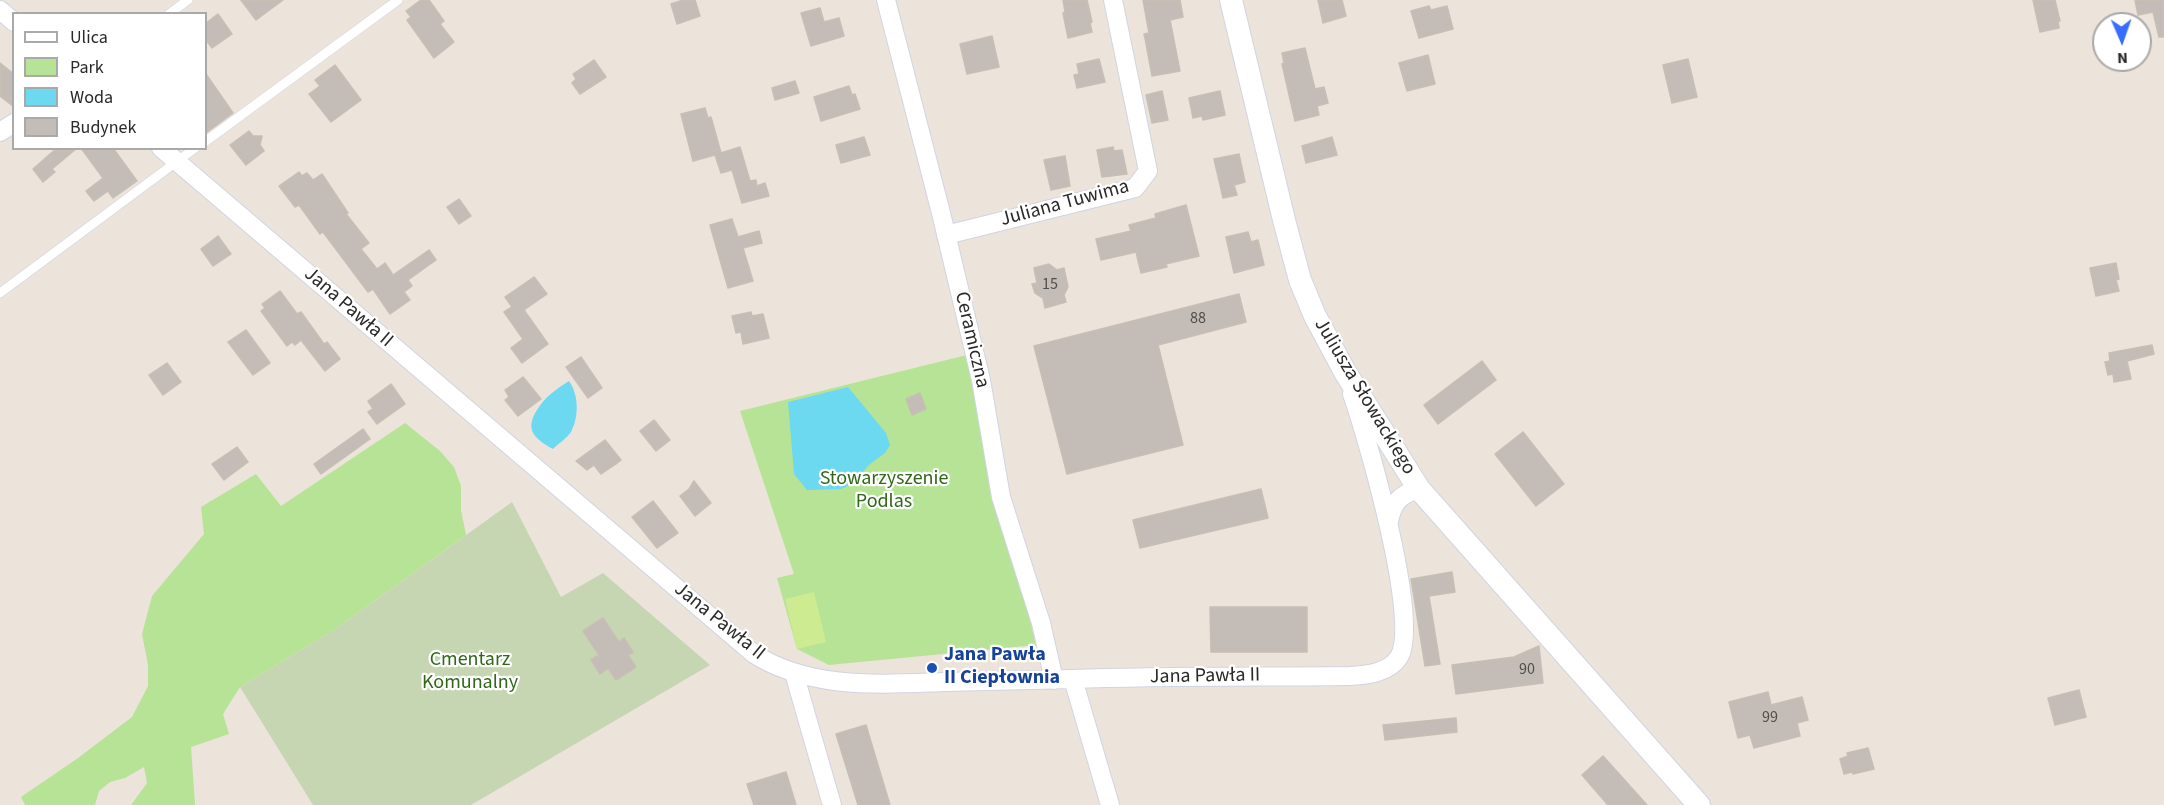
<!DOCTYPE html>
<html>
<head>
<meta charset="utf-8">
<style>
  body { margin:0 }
  #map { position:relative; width:2164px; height:805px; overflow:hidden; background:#ece3db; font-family:"Source Sans 3",sans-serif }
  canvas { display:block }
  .legend { position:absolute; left:12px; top:12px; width:195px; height:138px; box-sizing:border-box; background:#fff; border:2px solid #a9a9a9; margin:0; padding:8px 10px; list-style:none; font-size:18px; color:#292929 }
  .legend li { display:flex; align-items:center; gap:12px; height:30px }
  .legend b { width:30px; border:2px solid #a9a9a9 }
  .north { position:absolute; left:2092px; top:12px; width:60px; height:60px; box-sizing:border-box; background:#fff; border:2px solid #a9a9a9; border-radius:50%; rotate:178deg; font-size:16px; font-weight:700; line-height:24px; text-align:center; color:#292929 }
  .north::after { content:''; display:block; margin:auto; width:21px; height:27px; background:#386efc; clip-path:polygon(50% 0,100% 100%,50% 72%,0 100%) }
</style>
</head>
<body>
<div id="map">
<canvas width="2164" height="805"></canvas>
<ul class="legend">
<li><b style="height:8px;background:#fff"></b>Ulica</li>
<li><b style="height:16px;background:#b7e396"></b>Park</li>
<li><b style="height:16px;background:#6cd9f0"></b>Woda</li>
<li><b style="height:16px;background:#c4bdb7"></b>Budynek</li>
</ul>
<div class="north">N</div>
</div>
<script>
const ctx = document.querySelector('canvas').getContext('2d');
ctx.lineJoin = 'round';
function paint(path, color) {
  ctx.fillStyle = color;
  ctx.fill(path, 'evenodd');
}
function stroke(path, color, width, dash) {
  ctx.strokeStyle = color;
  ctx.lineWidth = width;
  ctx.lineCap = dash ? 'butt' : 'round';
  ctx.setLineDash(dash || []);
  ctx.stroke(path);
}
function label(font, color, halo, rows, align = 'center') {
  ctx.font = font + ' "Source Sans 3",sans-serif';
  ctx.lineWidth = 4.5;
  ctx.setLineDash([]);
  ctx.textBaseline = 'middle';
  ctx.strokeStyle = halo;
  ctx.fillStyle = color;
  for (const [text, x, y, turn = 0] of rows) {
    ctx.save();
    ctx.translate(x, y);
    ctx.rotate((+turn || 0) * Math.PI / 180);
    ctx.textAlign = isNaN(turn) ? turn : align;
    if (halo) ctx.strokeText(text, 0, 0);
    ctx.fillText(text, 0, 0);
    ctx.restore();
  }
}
paint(new Path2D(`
  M967,355L1036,645L829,665L797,649L777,578L794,574L740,411Z
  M405,423L440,451L454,467L461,486V510L466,535L334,630L240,687L223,714L229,734L191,747L195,805H131L147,783L144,767L125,778L110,782L99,791L95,805H25L21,797L78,758L132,717L148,686V665L142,634L152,596L204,534L201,507L256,474L281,506Z`), '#b7e396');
paint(new Path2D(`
  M512,502L561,597L603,573L710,665L471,805H313L240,687L334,630Z`), '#c7d6b2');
paint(new Path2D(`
  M814,592L826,642L797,649L785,599Z`), '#cdeb91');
paint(new Path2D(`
  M569,381C579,395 579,417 571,432C567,438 558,444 553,449C535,439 524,430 537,410C546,396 555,390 569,381Z
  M848,387L886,433L890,445L885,453L870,464L850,485L841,489L807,490L794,474L788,402Z`), '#6cd9f0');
const building = new Path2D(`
  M241,0H283L256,20Z
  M421,0H429L444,21L440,24L454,42L434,58L407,20L411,17L406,11Z
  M683,0H695L700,16L677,24L671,4Z
  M1063,0H1087L1092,22L1090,23L1092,32L1068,38L1063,13L1065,12Z
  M1143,0H1180L1183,17L1170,20L1180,71L1152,76L1145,38L1144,34L1149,33Z
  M1318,0H1342L1346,16L1323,23Z
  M2033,0H2055L2060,21H2058L2059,28L2040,32Z
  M2135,0H2164V37H2159L2153,12L2138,15Z
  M1429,6L1431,10L1447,6L1453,29L1419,38L1411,11Z
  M820,8L824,22L839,18L844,36L811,46L801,13Z
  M218,14L232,34L212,48L206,40V23Z
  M992,36L999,67L967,74L960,44Z
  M1305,48L1315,89L1324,87L1328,103L1317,106L1319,115L1295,121L1282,64L1284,63L1282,53Z
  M1428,55L1435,84L1407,91L1399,63Z
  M1099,59L1105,82L1077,88L1074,75L1079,74L1077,64Z
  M1688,59L1697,97L1672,103L1663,65Z
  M594,60L606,77L580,94L572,83L576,79L573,74Z
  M0,63L14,74V107L0,96Z
  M335,65L361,100L331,122L309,94L320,86L315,80Z
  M206,74L233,113L206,133Z
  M795,81L799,93L775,100L772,88Z
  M849,86L852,95L855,94L860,109L821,121L814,97Z
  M1162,91L1168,120L1152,123L1146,95Z
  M1220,91L1225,115L1203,120L1202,116L1193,118L1189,98Z
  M705,108L708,118L711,117L721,153L740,147L750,181L756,180L757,186L765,183L769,196L742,203L732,170L721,173L715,155L693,161L681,114Z
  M249,131L253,136H262L260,145L264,151L246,165L230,145Z
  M864,137L870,155L841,163L836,145Z
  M1332,137L1337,155L1306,163L1302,146Z
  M1113,147L1114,151L1122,150L1127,174L1102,177L1097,150Z
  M57,148H77L52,169L55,172L43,182L33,169Z
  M81,148H113L137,181L113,198L108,191L94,201L86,191L103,178Z
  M1239,154L1245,182L1234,185L1237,195L1223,198L1214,159Z
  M1065,156L1070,186L1051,190L1044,160Z
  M299,172L302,176L307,173L313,180L322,174L348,213L346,214L369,243L361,249L377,269L385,263L393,275L429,250L436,260L408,280L412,286L404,292L410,300L390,314L373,289L368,292L323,232L320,234L299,205L295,207L279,186Z
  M459,199L471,216L459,224L447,207Z
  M1186,205L1199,256L1166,264L1167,267L1141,273L1136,252L1101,260L1096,239L1131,231L1129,225L1156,218L1155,214Z
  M732,219L738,237L759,231L762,243L743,248L753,281L728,288L710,225Z
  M1248,232L1251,242L1258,240L1264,265L1234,273L1226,237Z
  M218,236L231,254L213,266L201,249Z
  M2116,263L2119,279L2116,280L2119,291L2096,296L2090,268Z
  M1049,264L1057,270L1064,268L1068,287L1064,295L1066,302L1045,308L1043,298L1035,293L1032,284L1037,283L1034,268Z
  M534,277L547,294L524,310L548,344L522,363L511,348L523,339L504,312L512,307L505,297Z
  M280,291L297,314L301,312L324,344L327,342L340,359L325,371L301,340L295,345L292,342L287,346L261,311L265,308L262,304Z
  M1239,294L1246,322L1158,345L1183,445L1067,474L1034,346Z
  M751,312L752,316L763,314L769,338L743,344L741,332L736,333L732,316Z
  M246,330L270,363L253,375L228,342Z
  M2152,345L2154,354L2127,361L2131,379L2114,382L2113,374L2108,375L2105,362L2110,361L2109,353Z
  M581,357L602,388L588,398L566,367Z
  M1482,361L1496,380L1438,424L1424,405Z
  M167,363L181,382L163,395L149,375Z
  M523,377L541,399L518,416L505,400L509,397L505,390Z
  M391,384L405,404L377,424L368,412L373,409L368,401Z
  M920,393L926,409L912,415L906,399Z
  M654,420L670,440L656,451L640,431Z
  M363,429L370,439L321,474L314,464Z
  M1523,432L1564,484L1536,506L1495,454Z
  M605,440L621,460L616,464L601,474L594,465L587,470L576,461Z
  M237,447L248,462L224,480L212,464Z
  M694,481L711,503L695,516L680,496L689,489Z
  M1261,489L1268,518L1140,548L1133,520Z
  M653,501L678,533L657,548L632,517Z
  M1452,572L1455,592L1429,596L1440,664L1425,666L1411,579Z
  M1210,607H1307V652H1211Z
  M603,618L619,642L624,638L633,652L628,655L636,667L616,680L608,668L600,674L591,660L599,655L583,631Z
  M1539,646L1543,683L1456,694L1452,665L1514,657Z
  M2079,690L2086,717L2055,725L2048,698Z
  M1768,692L1771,705L1802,697L1808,720L1797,723L1800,736L1754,748L1750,735L1738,738L1729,702Z
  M1456,718L1457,732L1385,740L1383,725Z
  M866,725L890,805H858L836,734Z
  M1868,748L1874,769L1853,774L1852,772L1844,774L1840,759L1848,756L1847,753Z
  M1603,756L1647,805H1608L1582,775Z
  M786,772L796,805H754L747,784Z`);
paint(building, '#c4bdb7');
stroke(building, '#c7bfb4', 1.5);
const service = new Path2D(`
  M169,14L188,0
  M206,141L398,0
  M0,293L195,148`);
const minor = new Path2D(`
  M886,0L941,213L981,380L1001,497L1041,623L1054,680
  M0,10L14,22
  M0,132L14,123
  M161,148L754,654C811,690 881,684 945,682C987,681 1030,680 1072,679C1164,676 1257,677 1350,676C1367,675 1389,673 1399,657C1421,622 1367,437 1352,394
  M946,235L1135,188L1148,171L1113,0
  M1389,522C1392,503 1400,494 1419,489
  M794,673L832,805
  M1073,679L1110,805`);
const tertiary = new Path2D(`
  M1231,0L1284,220L1300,280L1315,316L1345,372L1419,489L1699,805`);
stroke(service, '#d0d5e3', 10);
stroke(minor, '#d0d5e3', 20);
stroke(tertiary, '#d0d5e3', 24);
stroke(service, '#fff', 9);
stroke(minor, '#fff', 18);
stroke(tertiary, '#fff', 22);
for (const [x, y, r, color] of [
  [932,668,6,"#1a4fb4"]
]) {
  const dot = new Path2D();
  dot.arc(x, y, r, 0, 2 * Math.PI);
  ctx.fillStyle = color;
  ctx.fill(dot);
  stroke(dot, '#fff', 2);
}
label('16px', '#504e4c', null, [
  ["15",1050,285],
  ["88",1198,319],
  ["90",1527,670],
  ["99",1770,718]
]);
label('20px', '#292929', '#fff', [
  ["Juliana Tuwima",1065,204,-15],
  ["Jana Pawła II",348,308,41],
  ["Ceramiczna",971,340,77],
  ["Juliusza Słowackiego",1364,397,59],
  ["Jana Pawła II",719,622,39],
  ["Jana Pawła II",1205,677,-1]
]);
label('20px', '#306719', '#fff', [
  ["Stowarzyszenie",884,480],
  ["Podlas",884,503],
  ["Cmentarz",470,661],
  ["Komunalny",470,684]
]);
label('bold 20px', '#164399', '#fff', [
  ["Jana Pawła",944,656],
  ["II Ciepłownia",944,679]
], 'left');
</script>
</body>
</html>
